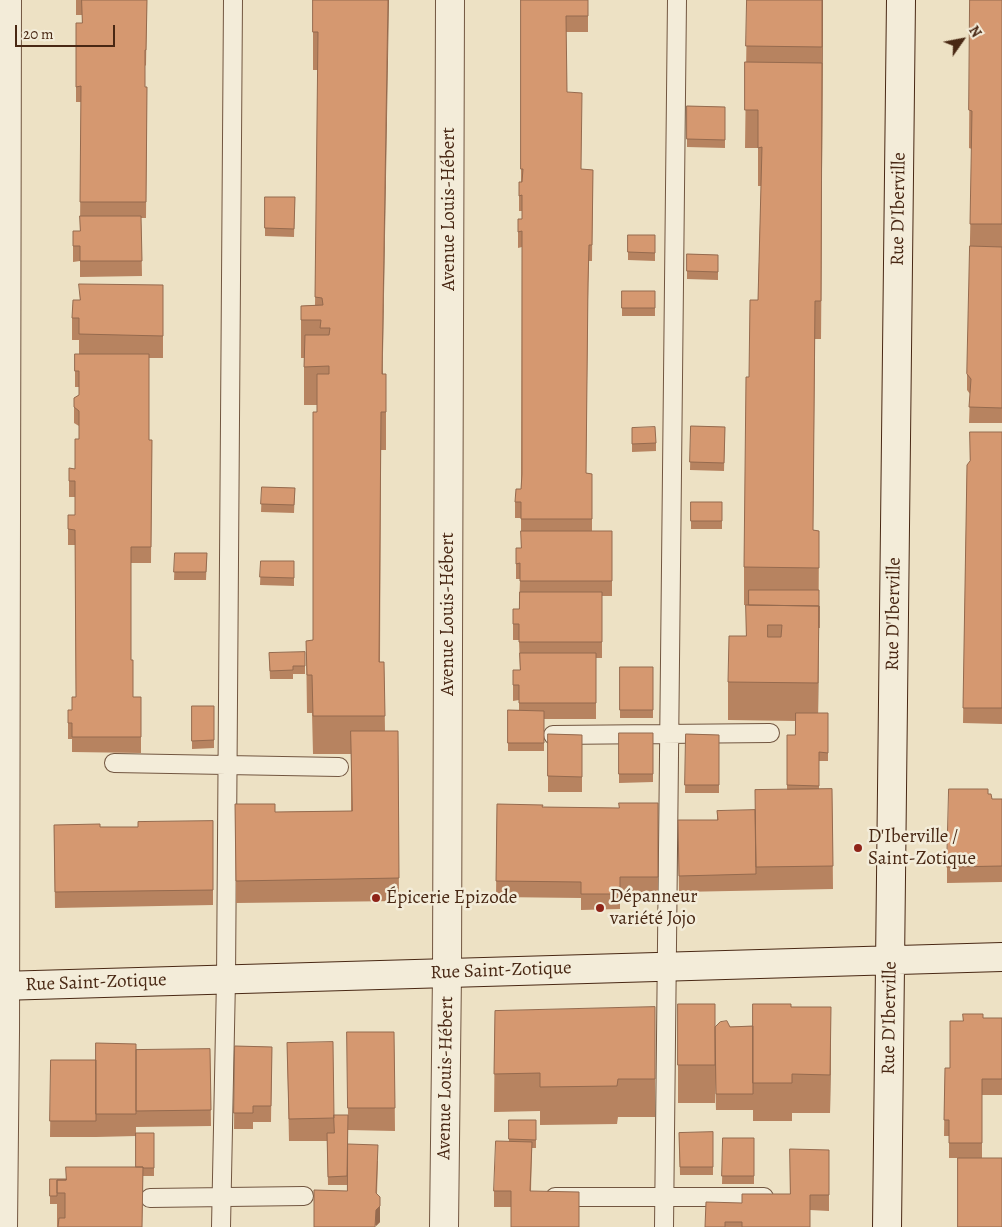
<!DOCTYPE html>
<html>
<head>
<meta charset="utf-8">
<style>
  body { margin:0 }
  #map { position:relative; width:1002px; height:1227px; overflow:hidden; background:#ede1c4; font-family:Alegreya,serif }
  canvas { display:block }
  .north { position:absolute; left:937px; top:15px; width:50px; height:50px; -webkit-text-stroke:4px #f3ecd9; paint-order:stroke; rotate:57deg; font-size:14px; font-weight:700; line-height:20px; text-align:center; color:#492814 }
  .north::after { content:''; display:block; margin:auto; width:18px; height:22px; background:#492814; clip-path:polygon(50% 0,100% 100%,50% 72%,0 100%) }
  .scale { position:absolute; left:15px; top:25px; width:100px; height:22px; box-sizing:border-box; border:2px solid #492814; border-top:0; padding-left:6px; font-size:15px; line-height:18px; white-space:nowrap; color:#492814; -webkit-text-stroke:4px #f3ecd9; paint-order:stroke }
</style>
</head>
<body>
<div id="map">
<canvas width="1002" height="1227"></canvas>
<div class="north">N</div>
<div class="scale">20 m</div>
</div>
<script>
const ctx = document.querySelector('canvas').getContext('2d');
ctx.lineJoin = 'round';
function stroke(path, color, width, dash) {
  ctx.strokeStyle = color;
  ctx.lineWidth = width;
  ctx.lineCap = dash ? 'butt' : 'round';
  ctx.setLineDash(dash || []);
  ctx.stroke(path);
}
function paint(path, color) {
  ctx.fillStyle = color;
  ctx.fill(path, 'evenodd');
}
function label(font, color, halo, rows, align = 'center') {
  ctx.font = font + ' Alegreya,serif';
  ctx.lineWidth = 5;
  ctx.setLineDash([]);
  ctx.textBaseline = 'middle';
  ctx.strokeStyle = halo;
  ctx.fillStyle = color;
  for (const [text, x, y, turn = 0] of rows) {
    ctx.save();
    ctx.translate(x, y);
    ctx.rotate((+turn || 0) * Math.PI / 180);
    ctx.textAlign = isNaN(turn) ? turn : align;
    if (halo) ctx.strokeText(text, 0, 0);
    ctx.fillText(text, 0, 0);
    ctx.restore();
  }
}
const lane = new Path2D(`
  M553,735L770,733
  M114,763L339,767
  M555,1197H764
  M150,1198L304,1196
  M221,1227L226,979L233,0
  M664,1227L677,0`);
const street = new Path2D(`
  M3,1227L5,1032L7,0
  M444,1227L447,973L450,0`);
const secondary = new Path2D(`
  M0,986L1002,957
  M887,1227L901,0`);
stroke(lane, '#725640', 20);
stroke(street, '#725640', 30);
stroke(secondary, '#492814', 30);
stroke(lane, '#f3ecd9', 18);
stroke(street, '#f3ecd9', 28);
stroke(secondary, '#f3ecd9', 28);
paint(new Path2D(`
  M76,0H147L146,66L145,65V87H147L146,218H141L142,276L80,277V261L73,262V231H80L81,102H76V87L82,23V15H76Z
  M313,0L383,374H386V450H381L380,662H384L385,731H398L399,901L236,903L235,804L275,812L351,811V754H313L312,713H307L306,641L313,640L317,405H304V358H301V306L315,305L318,70H313Z
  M521,0H588V32H566L567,92L581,169L593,170L592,261H589L588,299L586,473L592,474V531H612V596H602V658H596V719H544V751H508V710H519V700L513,701V670H520L519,640H513V609H519L520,579H516V548H521V518H515V502L521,489L522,247L518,248V219H522V211H519V182H521Z
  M747,0H823L821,339H815L813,530L819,531L818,713H828V761H819V789H832L833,889L679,892L678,820H717V811L755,810L787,790V735H795L796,721L728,720V682L746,636V605H744V567L749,377L758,300L761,186H758V148H745Z
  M970,0H1002V423H969L970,394L967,390V374L972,149L969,148Z
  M687,106L725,107V148L687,147Z
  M265,197H295L294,237L265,236Z
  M628,235H655V261L628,260Z
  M687,254L718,255V280L687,279Z
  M163,285V358H149V440H152L151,563H131V660L133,697H141V753L72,752V739H68V710H72L76,697L75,545H68V515H75V497H69V481L75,469L79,439V426L74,423V398L79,395V387H75V354H79V340H72V318L79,300Z
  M622,291H655V316H622Z
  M691,426L725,427L724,471L690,470Z
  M632,428L656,443V451L632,452Z
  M1002,432V724L963,723L967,465Z
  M262,487L295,488L294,513L261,512Z
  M691,502H722V529H691Z
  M175,553H207L206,580H174Z
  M261,561H294V586L260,585Z
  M305,652V674H293V679H270L269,653Z
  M620,667H653V718H620Z
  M192,706H214V748L192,749Z
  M619,733H653V782L619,783Z
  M548,734L582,735V792H548Z
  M686,734L719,735V793H685Z
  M988,794L992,799H1002V882L947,883V867Z
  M658,803V893H620V909L581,910V898L496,897L497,804L543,807L619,808Z
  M213,821V905L55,908L54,825L100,827H138V822Z
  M678,1004L715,1027L753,1026L791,1007L831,1045L830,1113H792V1121H753V1044V1110H716L715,1078V1103H678Z
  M655,1007V1117H618L617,1124L540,1125V1111L494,1112L495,1011Z
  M983,1018H1002V1095H982V1158H949V1136H944L945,1068H950L963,1021Z
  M347,1032H394L395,1131L348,1130V1156L378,1161L377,1194L380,1222L376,1226L347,1191V1185H328L327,1141H289L287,1043L334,1115H348Z
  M235,1046L272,1047L271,1122H253V1129H234Z
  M210,1049L211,1126L136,1127V1133H154V1176H143L142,1227H57V1204H50V1179H66L136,1167V1136L96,1137V1135V1137H50L51,1060H96L136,1050Z
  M509,1120H536V1148H532L531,1191L511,1207H494V1191L509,1141Z
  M713,1132V1175H680L679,1133Z
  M723,1138H754V1184H722Z
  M829,1150V1211L810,1210V1227H705L742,1203L790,1194Z`), '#b78360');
paint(new Path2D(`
  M388,0H389L382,412V374Z
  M822,0H823L821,339L822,47Z
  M819,606V644L818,721V683Z
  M831,1007V1045L830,1113V1075Z
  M380,1197V1222L376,1226V1210Z`), '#956a4e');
const building = new Path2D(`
  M82,0H147L146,50H145V87H147L146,202H80L81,86L76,87V23H82Z
  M313,0H388L382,374H386V412H381L379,662H384L385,716H313L312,675H307L306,641L313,640V412H317V374H329V366L304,367L305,335H329L330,328H320L321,320H301V306L323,305L322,298L315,297L318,32H313Z
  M521,0H588V16H566L567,92L582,93L581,169L593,170L592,245H589L588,283L586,473L592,474V519H521V502H515L516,489H521L522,474V231L518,232V219H522V195L519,196V182H522L523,169H521Z
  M747,0H822V47L746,46Z
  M970,0H1002V224H970L972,111L969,110Z
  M745,62L822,63L821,301H815L813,530L819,531V568L744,567L746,377H749L750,300H758L762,147L758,148V110H745Z
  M687,106L725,107V140L687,139Z
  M265,197H295L294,229L265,228Z
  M80,216H141L142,261H80V246H73V231H80Z
  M628,235H655V253L628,252Z
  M970,246L1002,247V408L969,407L971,379L967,374Z
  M687,254L718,255V272L687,271Z
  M79,284L163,285V336L79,334V318H72L73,300H80Z
  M622,291H655V308H622Z
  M75,354H149V440H152L151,547H131V660H133V697H141V737H72V723H68V710H72V697H76L75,530L68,529V515H75V481H69V468L75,469V439H79V411L74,407V398L79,395V371H75Z
  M691,426L725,427L724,463L690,462Z
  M655,427L656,443L632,444V428Z
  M970,432H1002V708H963L967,465L970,461Z
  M262,487L295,488L294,505L261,504Z
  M691,502H722V521H691Z
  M521,531H612V581H520V563L516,564V548H521Z
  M175,553H207L206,572H174Z
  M261,561H294V578L260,577Z
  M749,590H819V628V606L749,605Z
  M520,592H602V642H519V624H513V609H519Z
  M746,605L819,606L818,683L728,682L729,636H746ZM768,625H782L781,637H768Z
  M305,652V666H293V670L270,671L269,653Z
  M520,653H596V703H519V685H513V670H520Z
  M620,667H653V710H620Z
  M192,706H214V740L192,741Z
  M508,710L544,711V743H508Z
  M796,713H828V753L819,752V786L787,785V735H795Z
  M351,731H398L399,878L236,881L235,804H275V812L352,811Z
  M619,733H653V774H619Z
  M548,734L582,735V777L548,776Z
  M686,734L719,735V785H685Z
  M832,789L833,866L756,867L755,790Z
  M949,789H988V794H991L992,799H1002V866L947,867Z
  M619,803H658V877H620V894H581V882L496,881L497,804L543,805L542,807L619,808Z
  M755,810L756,874L679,876L678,820H718L717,811Z
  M213,821V890L55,892L54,825L100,824V827H138V822Z
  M678,1004H715V1065H678Z
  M753,1004H791V1007H831L830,1075L792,1074V1083H753Z
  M655,1007V1079H618L617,1086L540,1087V1073L494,1074L495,1011Z
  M963,1014H983V1018H1002V1079H982V1143H949V1120H944L945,1068H950V1021H963Z
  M727,1021L730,1027L753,1026V1094H716L715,1027L720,1022Z
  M347,1032H394L395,1108H348Z
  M333,1042L334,1118L289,1119L287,1043Z
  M96,1043L136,1044V1114H96Z
  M235,1046L272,1047L271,1106H253V1113H234Z
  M210,1049L211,1110L136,1111V1050Z
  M51,1060H96V1121H50Z
  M334,1115H348L347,1176L328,1177L327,1133H334Z
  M509,1120H536V1140L509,1139Z
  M713,1132V1167H680L679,1133Z
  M136,1133H154V1168H143V1167H136Z
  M723,1138H754V1176H722Z
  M496,1141L532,1142L530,1191L579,1192V1227H511V1191H494Z
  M348,1144L378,1145L376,1193L380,1197V1206L376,1210L375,1227H314V1190L347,1191Z
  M790,1149L829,1150V1195H810V1227H742V1222H725V1227H705L706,1202L742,1203V1194H790Z
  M958,1158H1002V1227H958Z
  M66,1167H143L142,1227H58L59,1218H65V1193H57V1180H66Z
  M50,1179H66V1180H57V1196H50Z`);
paint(building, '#d59870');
stroke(building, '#956a4e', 1);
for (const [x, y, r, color] of [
  [858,848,5,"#8f2418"],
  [376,898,5,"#8f2418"],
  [600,908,5,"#8f2418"]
]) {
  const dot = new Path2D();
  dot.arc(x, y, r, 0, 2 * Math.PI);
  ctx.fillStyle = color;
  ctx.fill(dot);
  stroke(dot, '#f3ecd9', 2);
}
label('19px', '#492814', '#f3ecd9', [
  ["Avenue Louis-Hébert",449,209,-90],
  ["Rue D'Iberville",899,209,-89],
  ["Avenue Louis-Hébert",448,614,-90],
  ["Rue D'Iberville",894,614,-89],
  ["Rue Saint-Zotique",501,971,-2],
  ["Rue Saint-Zotique",96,983,-2],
  ["Rue D'Iberville",890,1018,-89],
  ["Avenue Louis-Hébert",446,1078,-89]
]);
label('19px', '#492814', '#f3ecd9', [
  ["D'Iberville /",868,837],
  ["Saint-Zotique",868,859],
  ["Dépanneur",610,897],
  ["variété Jojo",610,919],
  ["Épicerie Epizode",386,898]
], 'left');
</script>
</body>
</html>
